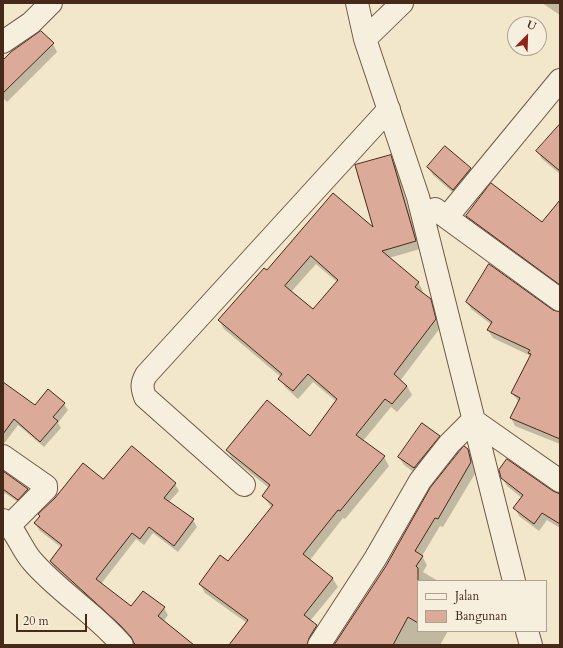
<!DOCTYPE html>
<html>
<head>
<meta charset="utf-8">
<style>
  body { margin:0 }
  #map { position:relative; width:563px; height:648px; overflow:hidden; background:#f2e7cb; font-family:Cardo,serif }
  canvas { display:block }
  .frame { position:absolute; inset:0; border:4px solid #462919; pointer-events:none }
  .legend { position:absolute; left:417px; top:580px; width:130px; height:52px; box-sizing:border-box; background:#f7efdd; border:1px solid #b0a08f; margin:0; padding:5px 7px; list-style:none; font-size:12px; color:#462919 }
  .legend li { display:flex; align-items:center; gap:8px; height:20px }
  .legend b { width:20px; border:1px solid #b0a08f }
  .north { position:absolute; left:507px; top:16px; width:40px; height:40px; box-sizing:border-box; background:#f7efdd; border:1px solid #b0a08f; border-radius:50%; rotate:23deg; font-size:11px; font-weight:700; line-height:16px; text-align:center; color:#462919 }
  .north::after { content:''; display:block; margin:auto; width:14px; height:18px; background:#8f2418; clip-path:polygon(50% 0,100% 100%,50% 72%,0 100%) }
  .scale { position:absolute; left:16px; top:614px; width:71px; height:18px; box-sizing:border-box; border:2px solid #462919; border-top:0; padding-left:5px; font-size:12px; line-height:14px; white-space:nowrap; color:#462919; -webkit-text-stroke:3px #f7efdd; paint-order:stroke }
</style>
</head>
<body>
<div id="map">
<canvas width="563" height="648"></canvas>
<div class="frame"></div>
<ul class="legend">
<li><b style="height:5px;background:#f7efdd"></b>Jalan</li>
<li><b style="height:11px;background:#dcaa98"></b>Bangunan</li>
</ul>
<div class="north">U</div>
<div class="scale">20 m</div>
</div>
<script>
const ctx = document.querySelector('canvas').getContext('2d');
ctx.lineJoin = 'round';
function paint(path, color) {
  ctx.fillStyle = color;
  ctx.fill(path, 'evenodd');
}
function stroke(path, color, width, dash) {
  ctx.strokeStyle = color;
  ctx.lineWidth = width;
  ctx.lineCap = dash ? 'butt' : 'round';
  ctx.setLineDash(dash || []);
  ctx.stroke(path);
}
paint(new Path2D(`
  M542,3H560V15Z
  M53,44L57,52L7,102L3,98V61Z
  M560,126V174L542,159L538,152Z
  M391,157L396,166L420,249L389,258L418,282L423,291L421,293L430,300L435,309L440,328L400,381L407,386L412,395L397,412L391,407L363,441L384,457L389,466L345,519L343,518L310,560L333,579L338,587L310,621L316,626L321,635L314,645H230L247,623L205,593L200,584L228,562L272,508L263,496L269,488L232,458L227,450L311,437L337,402L313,382L298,399L285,387L280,379L281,377L224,329L219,320L267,272L375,230ZM316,264L337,282L313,310L291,292Z
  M428,167L470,169L475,177L458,197L433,175Z
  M560,201V288L471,224L467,216L542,224Z
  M467,302L560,313V444L515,426L511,418L519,402L512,393L531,356L493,338L488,330L492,325L471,309Z
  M3,389L35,406L64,404L68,410L58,423L61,428L44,447L18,425L3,445Z
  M439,436L443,444L419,476L404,465L399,457Z
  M132,447L175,484L179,491L169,502L193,520L197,527L178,552L153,533L144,545L136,539L101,584L132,607L164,608L168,615L163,622L192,645H136L115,621L55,568L51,562L62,548L39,530L35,523L103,481Z
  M467,449L473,458L476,472L443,527L440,526L422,556L427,565L423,572L438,581H418V631H448L440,645H335Z
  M3,472L28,490L31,496L22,505L5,493L3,496Z
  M502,478L560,495V528L547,520L539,531L519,516L515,508L522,498L507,486Z`), '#0003');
const building = new Path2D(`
  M41,31L54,43L3,93V60L11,52Z
  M560,124V171L536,151Z
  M445,146L471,168L453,190L427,167Z
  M391,155L416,241L382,251L419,282L415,287L431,299L436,319L394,374L407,386L392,404L385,399L356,435L385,456L340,511L338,510L303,554L333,578L304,615L317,625L309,638L307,645H229L248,620L199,584L220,555L228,561L273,505L262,496L270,485L226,450L267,400L310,436L337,399L308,374L293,391L278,379L282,374L218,320L264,268L267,270L333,193L373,227L355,165ZM311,256L338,280L313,309L285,286Z
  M491,183L542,222L560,200V285L466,216Z
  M489,264L553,310L560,312V439L510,418L520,398L511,393L531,354L528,353L530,350L487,330L492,322L466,302Z
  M3,382L35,405L48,389L65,403L53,417L58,421L40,442L14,419L3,434Z
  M422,423L440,436L414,468L398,457Z
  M132,446L176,483L164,498L194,519L174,546L149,527L140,539L132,533L96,579L131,606L143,591L165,607L158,616L194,645H136L134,643L131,637L120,625L50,561L62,545L34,523L40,516L38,514L55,498L83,463L103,479Z
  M464,446L468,449L471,462L438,519L435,518L415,551L423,556L416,566L418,568V623L408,617L393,645H334L386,566L430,488Z
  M507,459L553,491L560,494V524L542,513L534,524L513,508L523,495L501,478L499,470Z
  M3,471L28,489L18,500L3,489Z`);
paint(building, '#dcaa98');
stroke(building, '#462919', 1);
const minor = new Path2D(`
  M357,3L365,39L418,197L514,581
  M365,39L402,3
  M3,42L31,23L51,3
  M435,209L560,300
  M447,217L560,80
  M3,456L46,486V489L10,525
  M244,485L145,397C142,388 141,384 146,375L389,109
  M3,520C17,531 21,549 33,562C60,593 96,614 122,645
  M527,631L531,645
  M319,645L375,559L420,481L449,444L473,420L560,481`);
stroke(minor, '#715846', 24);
stroke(minor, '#f7efdd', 22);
</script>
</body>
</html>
